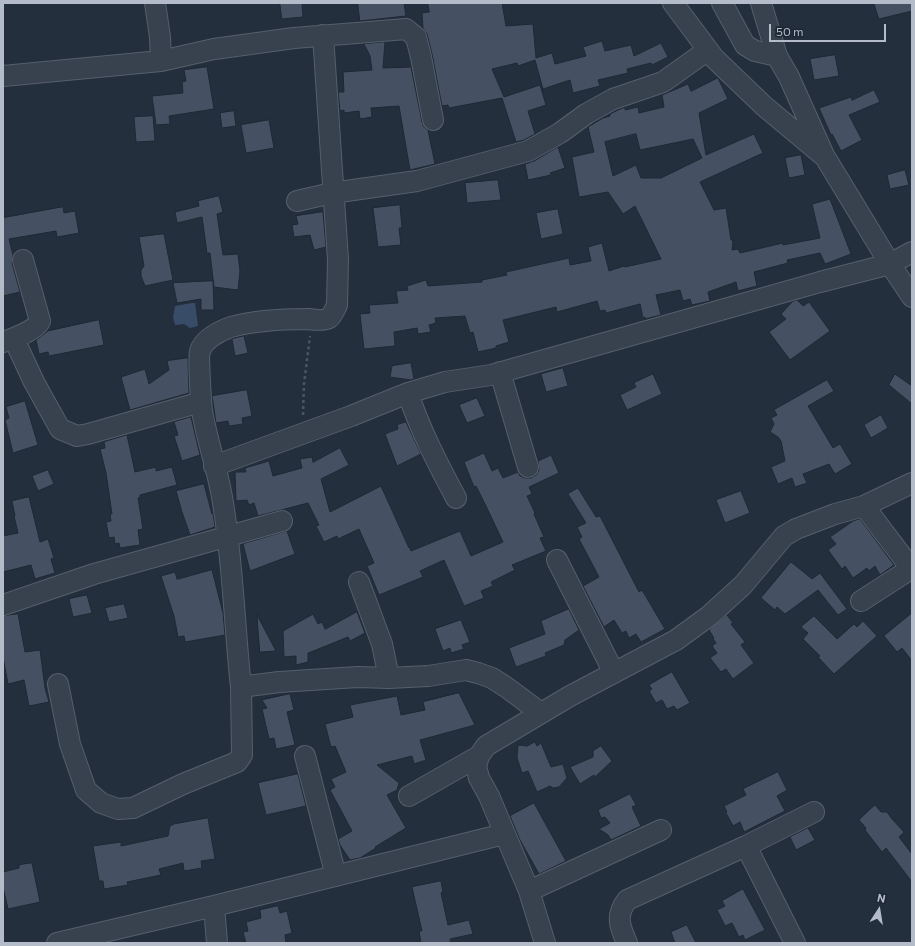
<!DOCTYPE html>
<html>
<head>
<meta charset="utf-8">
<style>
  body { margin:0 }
  #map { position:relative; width:915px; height:946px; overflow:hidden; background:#242f3e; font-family:Commissioner,sans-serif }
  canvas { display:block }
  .frame { position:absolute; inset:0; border:4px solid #b4bcc9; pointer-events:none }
  .north { position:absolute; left:859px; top:890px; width:40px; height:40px; -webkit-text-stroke:3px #1d2633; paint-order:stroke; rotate:12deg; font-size:11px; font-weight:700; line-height:16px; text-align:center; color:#b4bcc9 }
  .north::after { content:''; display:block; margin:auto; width:14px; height:18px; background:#b4bcc9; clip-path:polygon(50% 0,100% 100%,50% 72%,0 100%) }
  .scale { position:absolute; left:769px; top:24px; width:117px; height:18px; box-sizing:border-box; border:2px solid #b4bcc9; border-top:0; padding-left:5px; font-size:12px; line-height:14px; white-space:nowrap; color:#b4bcc9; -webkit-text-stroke:3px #1d2633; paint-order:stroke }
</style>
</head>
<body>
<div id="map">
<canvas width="915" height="946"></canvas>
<div class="frame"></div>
<div class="north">N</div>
<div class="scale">50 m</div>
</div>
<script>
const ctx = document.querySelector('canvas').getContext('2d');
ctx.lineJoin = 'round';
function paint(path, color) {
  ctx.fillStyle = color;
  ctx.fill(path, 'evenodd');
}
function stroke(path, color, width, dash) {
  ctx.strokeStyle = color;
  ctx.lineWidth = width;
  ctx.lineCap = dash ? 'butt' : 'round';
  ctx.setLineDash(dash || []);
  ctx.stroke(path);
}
paint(new Path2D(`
  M192,303H195L198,326L190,328L184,324L175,325L173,317L175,306Z`), '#394c67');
const building = new Path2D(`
  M280,3H302L303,17L282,19Z
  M358,3H404L406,16L360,21Z
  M428,3H502L506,26L533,24L536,58L552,53L555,64L586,56L583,47L602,41L605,51L631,45L634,56L661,43L668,57L652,65L651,63L627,69L628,73L598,80L600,86L573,93L570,80L543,89L535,60L518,66L517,63L492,69L504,97L540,85L546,105L528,111L535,134L524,140L516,142L502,98L449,108L448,105L442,106L432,54L427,34L423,28L422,13L429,12Z
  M874,3H912V11L879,19Z
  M385,42L383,68L411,67L422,122L424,127L428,130L435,164L410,170L399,106L371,108L372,117L360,119L359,111L344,113V110L340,111L338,92H344L343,72L372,70L370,56L364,44Z
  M835,55L839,76L814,80L810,59Z
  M207,67L214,109L169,116L170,124L156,125L152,96L183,93L182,82L186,81L184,70Z
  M718,78L728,99L699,113L706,155L754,134L763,153L700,182L714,210L726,208L731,240H733L732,250L738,249L740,253L783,243V245L820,238L812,204L830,199L851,254L825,264L820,253L787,260L788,263L754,272L757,286L738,291L736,282L708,292L710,301L692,305L690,299L683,301L680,290L656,295L661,315L645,319V317L643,318L640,304L606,313L605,310L600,311L597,301L557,312L556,307L503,320L509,342L496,346V348L478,352L473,332L470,333L465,316L435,318L436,323L429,325L431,332L418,334L417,328L394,332L395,346L364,349L360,314L370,313L369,305L398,303L396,291L408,290L407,286L426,280L428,286L482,282V280L507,275L506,272L569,258L570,265L591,261L588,247L602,243L609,271L624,266L625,267L661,259L635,206L623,214L608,192L579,197L572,157L594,152L588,127L603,118L610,116V114L618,110L625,107V110L638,107L639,113L664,107L662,95L688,84L691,91ZM636,134L640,150L693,139L702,158L661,178H641L636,165L613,176L605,142Z
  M874,90L880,102L849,115L862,140L841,151L832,134L831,135L819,108L851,97L852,100Z
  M234,111L236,126L222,128L220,113Z
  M153,116L155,141L136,142L134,117Z
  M269,120L274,148L246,153L241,125Z
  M558,147L565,168L550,173L551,175L528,180L525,164L534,161Z
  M801,155L805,175L789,178L785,158Z
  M905,170L909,185L890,189L887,175Z
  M498,180L501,200L467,203L465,183Z
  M219,196L223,212L217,214L223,255L238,254L240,271L238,290L214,287L210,253H207L202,217L177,223L175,212L199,206L198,201Z
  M400,205L402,228H399L401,245L378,247L373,208Z
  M63,207L64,213L75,211L79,233L57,237L56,231L9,239L13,255L12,263L20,292L3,296V218Z
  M558,209L563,234L541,239L536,213Z
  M323,212L326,247L314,250L310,235L294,237L292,225L298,224L296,216Z
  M164,234L173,280L145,286L141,276V270L144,266L139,237Z
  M213,281L214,310H201V299L177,303L173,283Z
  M797,300L803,306L809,302L830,331L790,360L769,332L786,319L781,314L792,302Z
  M99,320L104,345L49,356L48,352L39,354L36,340L48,331Z
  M244,336L248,353L235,356L232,339Z
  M188,358L189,393L130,410L121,377L145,369L149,384L169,370L167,361Z
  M411,363L414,379L411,380L390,377L392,366Z
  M563,368L568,386L546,392L541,374Z
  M653,374L662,394L627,410L620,395L636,387L634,383Z
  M895,374L912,386V404L889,385Z
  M827,380L834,391L808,406L833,448L840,444L852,464L835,474L829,464L803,474L807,483L795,487L792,478L778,484L771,467L785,461L781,441L778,437L770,432L774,424L771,418L777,415L774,410Z
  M247,390L252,416L242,418L243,424L229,426L228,421L216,423L212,396Z
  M477,398L485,416L467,423L459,405Z
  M25,401L38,445L13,453L5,420L9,418L6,407Z
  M881,415L888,428L871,438L864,425Z
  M191,417L200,455L182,461L174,436L178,435L174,422Z
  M406,422L421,454L397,466L385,434L398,429L397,425Z
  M127,435L135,472L156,467V471L172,467L177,485L140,495V498H138L143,529L138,530L140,545L120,548L119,543L115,544L114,537L109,538L106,522L111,521L110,514H112L106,473L100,449L105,448L104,442Z
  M340,448L349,465L321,479L330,512L381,486L409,548H410L411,551L460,531L471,556L503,542L486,506L476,486L474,487L464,462L484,453L492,471L498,468L503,478L518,472L520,476L525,478H531L536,475L539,470L538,461L551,455L559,473L529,487L532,494L527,496L535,513L534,514L544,537L540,538L546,551L512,565L515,570L491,582L493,586L481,591L484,598L464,606L444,560L420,571L423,577L379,595L367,566L374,563L359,529L338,539L337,536L324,542L316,526L319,525L308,503L258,516L254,503L249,505L247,500L236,501L235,472H246L245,468L269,461L273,476L302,468L300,459L312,457L313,462Z
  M48,470L54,484L38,491L32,476Z
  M204,484L212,514L213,513L215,527L190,535L182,512L176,491Z
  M578,488L596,517L600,516L639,592L642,590L665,629L641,642L636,634L629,638L626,631L622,633L614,620L604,627L583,586L599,577L579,539L582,537L577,527L586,523L568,494Z
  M741,491L750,513L725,523L716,500Z
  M29,497L40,542L48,539L54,558L51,559L55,573L35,579L31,565L3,572V536L18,533L14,516H15L12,501Z
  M860,519L894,565L880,575L875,566L869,571L867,568L853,578L845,566L842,569L828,550L836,544L830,537L853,521Z
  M287,531L295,554L250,571L243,544Z
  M791,562L812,579L820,573L847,609L838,615L818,590L785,614L777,607L775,610L761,598Z
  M212,570L223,613L225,635L185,642L184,636L178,637L174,616L161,576L175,572L177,579Z
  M87,595L92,613L73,617L69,599Z
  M124,604L128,618L109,622L105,608Z
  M569,609L579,630L565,640L564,645L545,653L546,656L516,667L509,648L545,634L541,621Z
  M357,612L365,633L350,641L348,637L311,652L308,653V662L296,665V656L284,657L283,631L313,614L318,624L322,622L325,629Z
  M912,613V661L902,648L897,652L884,636Z
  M18,614L25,652L40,650L45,688L49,702L29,706L24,680L8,684L3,657V616Z
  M257,615L276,651L260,652Z
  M727,615L733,623L731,624L745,642L741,645L754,663L733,679L726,669L721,672L710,658L717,653L712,646L716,643L713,639L714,638L709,630Z
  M814,616L837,639L854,624L857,627L863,621L877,636L834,674L818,657L820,656L803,639L808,633L801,627Z
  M461,620L470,642L462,645L464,649L451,653L450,648L443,651L435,629Z
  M672,672L690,703L677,710L674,706L667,709L662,700L656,703L649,691L652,689L649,685Z
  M459,693L475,725L420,740L426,760L414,764L412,756L377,765L399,783L397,790L387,795L406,828L375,847L376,848L360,858L350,860L340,845L338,839L352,831L330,790L335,787L331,779L346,772L335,746L331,747L325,724L353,717L350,705L397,696L401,715L425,710L423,702Z
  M290,694L294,710L287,712L295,745L276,749L274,738L269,739L262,709L267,708L262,700Z
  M535,742L537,746L541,743L551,767L563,764L567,778L559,787L553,788L550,786L537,792L528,771L522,773L517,758L518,745L527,746Z
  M601,746L612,761L595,777L594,775L580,784L570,767L593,757V751Z
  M778,772L787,790L777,796L785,811L744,832L740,822L733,826L726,813L727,812L724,806L746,795L743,789Z
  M298,774L306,806L266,815L258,783Z
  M630,794L636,805L632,807L641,826L611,840L608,835L599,829L610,823L605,817L601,818L598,810Z
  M534,803L566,861L539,874L520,840L510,816Z
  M875,805L881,812H887L892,819L904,832L899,837L912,854V882L886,848L882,852L865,830L866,828L859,820Z
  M208,818L215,859L201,861L202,868L184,871L183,863L159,869L161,875L127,882L128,885L104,889L103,881H99L93,846L121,842V846L168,836L170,826L174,824Z
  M808,828L815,840L796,850L790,837Z
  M32,863L40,902L8,909L3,887V872L19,868V865Z
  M441,881L443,892L441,893L448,925L469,920L473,934L450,939L451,942L442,943H421L419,931H422L412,887Z
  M743,889L765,930L745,940L743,935L739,937L732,923L725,926L717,910L725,906L722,901Z
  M278,906L280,913L287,911L292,933L285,935L286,943H246L243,932L248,931L246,922L261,918L260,910Z
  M687,925L696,943H675L671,932Z`);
paint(building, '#455162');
stroke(building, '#1f2835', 1);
const minor = new Path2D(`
  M155,3L160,37L161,61
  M673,3L714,58L764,106L825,157L890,264L912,297
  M722,3L745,45L755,51L777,56
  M761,3L777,56L789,77L823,153
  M323,35L338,260L337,305C335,309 333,315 329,318C324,321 315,320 308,319C282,319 256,320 231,327C220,331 204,339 200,351C198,356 201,403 202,411C207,440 217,468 222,497C233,559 234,623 241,687L279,682L358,677L389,678L428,676L466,670L478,673L492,678L506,687L541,713
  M3,76L161,61L214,49L294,38L406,29L416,37L421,57L433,120
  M297,201L332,193L417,181L528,151L560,133L586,114L613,99L663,82L708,50
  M14,339L34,382L60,429L77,436L88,434L201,402
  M3,342C12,339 37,330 40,321L23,260
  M500,372L528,467
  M408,393C420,430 438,464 456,498
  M214,466L351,416L408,393L445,382L491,375L820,282L890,264L912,252
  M557,560L614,673
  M359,582L382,644L389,678
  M861,601L906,572L908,569L907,563L864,506
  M3,605L94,574L282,521
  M58,684L70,744L86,790L101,803L118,809L133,808L183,784L237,762L242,755L241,687
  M305,756L336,876
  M409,796L479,756
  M746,846L795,943
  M529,891L661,830
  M57,943L214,906
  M217,943L214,906L504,834
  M545,943L529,891L489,796L479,778L476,766L479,756L486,746L570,696L676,640L709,616L743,585L784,536L796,529L835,514L864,506L912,483
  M627,943C620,927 615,916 627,900L746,846L814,812`);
stroke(minor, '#565f6c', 22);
stroke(new Path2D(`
  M303,415L304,384L310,336`), '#44595c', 2.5, [3, 3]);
stroke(minor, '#38414e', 20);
</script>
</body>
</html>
